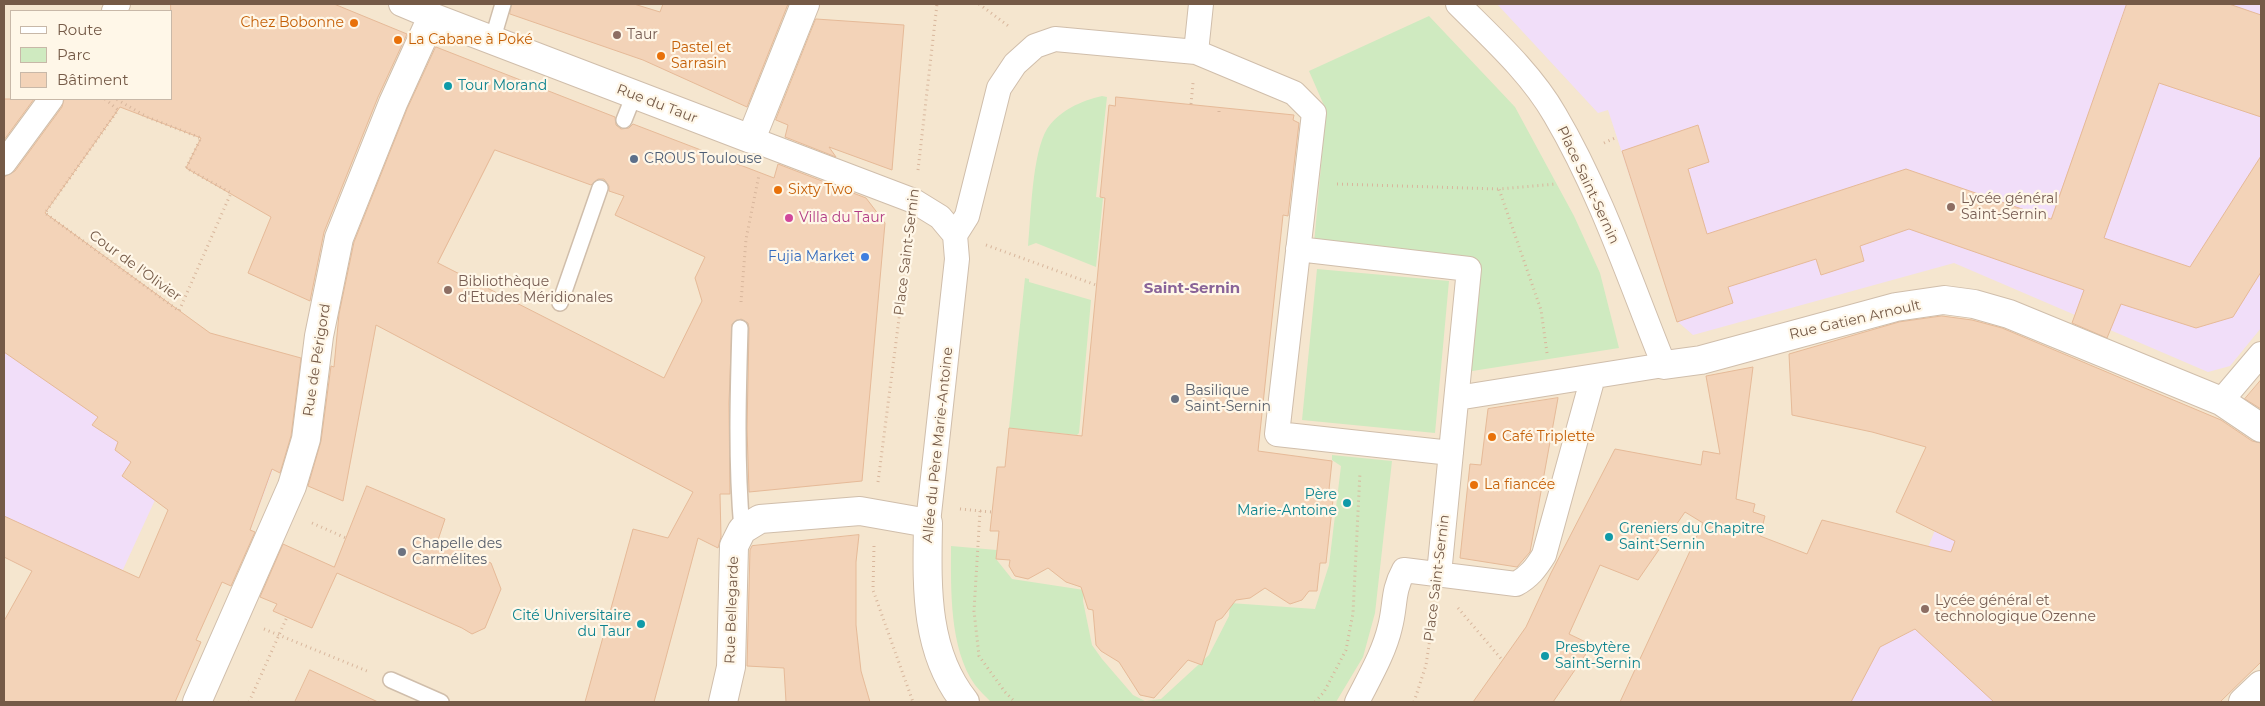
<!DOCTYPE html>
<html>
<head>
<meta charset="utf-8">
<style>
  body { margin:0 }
  #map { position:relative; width:2265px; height:706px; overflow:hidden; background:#fdf4e1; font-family:Montserrat,sans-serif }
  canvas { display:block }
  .frame { position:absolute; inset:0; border:5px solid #755a47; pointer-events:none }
  .legend { position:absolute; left:10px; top:10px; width:162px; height:90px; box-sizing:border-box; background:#fff7e8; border:1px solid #c8b8a8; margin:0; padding:6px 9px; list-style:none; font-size:15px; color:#755a47 }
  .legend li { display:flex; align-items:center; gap:10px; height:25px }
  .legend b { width:25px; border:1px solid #c8b8a8 }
</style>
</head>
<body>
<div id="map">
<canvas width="2265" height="706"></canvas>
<div class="frame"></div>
<ul class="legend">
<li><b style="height:6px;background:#fff"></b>Route</li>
<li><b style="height:14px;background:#cfeac0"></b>Parc</li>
<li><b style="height:14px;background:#f3d3b8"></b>Bâtiment</li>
</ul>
</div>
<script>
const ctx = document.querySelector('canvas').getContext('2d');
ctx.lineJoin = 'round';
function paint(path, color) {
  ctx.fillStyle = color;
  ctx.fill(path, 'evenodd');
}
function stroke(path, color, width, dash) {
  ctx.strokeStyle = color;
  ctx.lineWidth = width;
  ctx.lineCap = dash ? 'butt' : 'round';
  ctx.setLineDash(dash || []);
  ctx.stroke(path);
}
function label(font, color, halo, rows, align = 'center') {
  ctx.font = font + ' Montserrat,sans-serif';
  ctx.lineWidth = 4.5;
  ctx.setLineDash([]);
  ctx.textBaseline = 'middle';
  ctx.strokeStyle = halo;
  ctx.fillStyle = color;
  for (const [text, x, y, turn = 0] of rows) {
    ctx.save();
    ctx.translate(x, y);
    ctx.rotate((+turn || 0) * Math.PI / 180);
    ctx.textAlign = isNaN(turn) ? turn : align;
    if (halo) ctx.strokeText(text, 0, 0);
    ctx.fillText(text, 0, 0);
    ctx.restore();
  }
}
paint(new Path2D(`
  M4,4H2261V702H4ZM11,11H171V99H11Z`), '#f5e6cf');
paint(new Path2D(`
  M1497,4H2261V328L2230,366L2208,372L1954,263L1693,335L1677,321L1608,110L1598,113Z
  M4,261L185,390L280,450L248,536L155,500L109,600L34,572L4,557Z
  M1941,515L2036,671L2069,702H1790L1803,663L1921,565Z`), '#f1def9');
paint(new Path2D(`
  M1429,16L1515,107L1574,216L1600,273L1619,348L1466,372L1476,259L1314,244L1326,110L1309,71Z
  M1102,96L1107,97L1096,197L1103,198L1096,267L1036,243L1028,246C1031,216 1032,154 1047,129C1060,110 1081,101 1102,96Z
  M1317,269L1449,281L1435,433L1302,420Z
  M1025,278L1029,279V282L1091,300L1079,433L1077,435L1009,428Z
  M1332,455L1392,461L1375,613L1363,657L1336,702H991C986,697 980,691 975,685C949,648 951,589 951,546L997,550L996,559L1012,579L1084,590L1083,601L1092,645L1102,659L1133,695L1145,701L1161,699L1209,655L1229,616L1230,603L1315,609L1329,565L1341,466L1332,460Z`), '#cfeac0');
const building = new Path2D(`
  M171,4H334L407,34L378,97L324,232L310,301L248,273L271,217L186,168L201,138L120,107L45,213L210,333L301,358L291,436L280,473L272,469L250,530L255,532L231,586L222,582L196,640L201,642L175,702H4V621L32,571L4,557V516L139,578L168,510L122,476L131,462L115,450L118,442L92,425L98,417L4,352V177L15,171L62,107L64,99H171Z
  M512,4H634L660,12L663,4H788L747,107L643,60L510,14Z
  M2127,4H2229L2261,15V117L2159,83L2104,238L2190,267L2261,156V272L2233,317L2196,328L2121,304L2107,338L2072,323L2084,290L1909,229L1860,246L1864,261L1821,275L1816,259L1728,287L1733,303L1677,322L1622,151L1698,125L1709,162L1688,169L1707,234L1906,169L2051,219Z
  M816,19L904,25L892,170L829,147L836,157L785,137L788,125L776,120Z
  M436,47L615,117L616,125L621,129L629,128L633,124L774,178L778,164L866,198L885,223L862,481L749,492L747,429L749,328L748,323L741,319L732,324L729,403L730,494H720L721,537L718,548L698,538L654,702H585L633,529L668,538L693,492L376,325L343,501L308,486L321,441L331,366L334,367L339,314L354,242L407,109ZM495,150L591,185L598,179H604L609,186V191L624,196L615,215L705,257L695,278L702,301L664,378L438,263Z
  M1116,97L1294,115L1293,120L1299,123L1288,216L1283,215L1258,451L1332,461L1328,499L1333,500L1326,563H1320L1317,591H1309L1302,600L1290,604L1265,588L1250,598L1236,600L1222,618L1216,621L1202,665L1188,660L1154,698L1140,695L1119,662L1101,651L1096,645L1093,610L1088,609L1081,587L1066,582L1048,568L1028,579L1015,576L1009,566L1010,560L996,559L999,531H990L997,467H1005L1009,428L1082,436L1105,198L1100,197L1109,105L1115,106Z
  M4,99H34L4,140Z
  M1942,316L1972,320L2002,328L2221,420L2252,441L2261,443V662L2220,702H1994L1915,629L1880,647L1851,702H1620L1703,523L1685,512L1638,580L1600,565L1569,634L1592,645L1553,702H1473L1526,627L1551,573L1615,449L1701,465L1703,451L1720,454L1706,376L1753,367L1736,499L1755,504L1753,512L1765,516L1760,536L1807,554L1822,520L1951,552L1955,541L1896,512L1926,447L1872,432L1792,415L1789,354L1899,322Z
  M2261,380V409L2245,399Z
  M1558,398L1530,552L1517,567L1460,558L1470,464L1481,465L1488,409Z
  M367,486L445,519L438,540L491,563L501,589L485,628L472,634L462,628L337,573L312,628L273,611L277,604L260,597L283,544L334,567Z
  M859,535L856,562V625L861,671L870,702H786L784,668L747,666L750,550L752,546Z
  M310,670L378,702H295Z`);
paint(building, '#f3d3b8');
stroke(building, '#e6ba98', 1);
const service = new Path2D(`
  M492,41L503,4
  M624,120L634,95
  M560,303L600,188
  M740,328C738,395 736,462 742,530
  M391,680L441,702`);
const pedestrian = new Path2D(`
  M401,4L432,17
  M114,11L118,4
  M1196,52L1201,4
  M751,139L914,201L940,217L955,235L957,259L928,523
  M4,163L51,99
  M955,235L967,216L999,88L1015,64L1035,46L1055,39L1196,52L1294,93L1314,113L1277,434L1451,453
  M1298,249L1469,269L1439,574
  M1457,398L1664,365C1630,281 1601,193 1555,115C1531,73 1492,38 1458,4
  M2221,401L2261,354
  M1357,702C1369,678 1384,653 1390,627C1396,604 1392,592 1404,570L1516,584C1529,577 1536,568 1544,555L1593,377`);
const minor = new Path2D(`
  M1664,365L1701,360L1896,307L1944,300L1974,304L2009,314L2221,401L2261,428
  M197,702L292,486L306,439L319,336L339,238L393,103L432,17L751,139L805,4
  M723,702L731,667L734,546L742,530L760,519L860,511L928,523C927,585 924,651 965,702
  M2243,702L2261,685`);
stroke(service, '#d0beab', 18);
stroke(pedestrian, '#d0beab', 26);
stroke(minor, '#d0beab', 30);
stroke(new Path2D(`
  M979,4L1011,28
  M105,99L118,110L45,213L179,311L231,193L186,168L201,138L147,117L116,99
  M1191,104L1193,83
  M1219,112V107
  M1604,143L1617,137
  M918,170L937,4
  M1337,184L1499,189
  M986,245L1096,285
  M741,302L746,239L759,175
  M1547,353L1541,310L1499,189L1556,184
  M878,482L910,233
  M960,509L980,511L974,611L979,656L1005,692L1015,702
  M980,511L992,512
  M312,523L346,538
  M874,546L873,590L913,702
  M1458,608L1503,661
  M264,629L367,671
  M249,702L287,617
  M1315,702L1324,692L1346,650L1353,613L1360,472
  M1414,702L1426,665L1435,605`), '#d8b69c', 3, [1, 4]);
stroke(service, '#fff', 15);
stroke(pedestrian, '#fff', 24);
stroke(minor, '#fff', 28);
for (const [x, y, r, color] of [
  [354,23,5,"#e8710a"],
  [617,35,5,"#8d6e63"],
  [398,40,5,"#e8710a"],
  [661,56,5,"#e8710a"],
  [448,86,5,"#0f9aa8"],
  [634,159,5,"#5c6f8a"],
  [778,190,5,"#e8710a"],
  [1951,207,5,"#8d6e63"],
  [789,218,5,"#d1479c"],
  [865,257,5,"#3f7fe0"],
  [448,290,5,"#8d6e63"],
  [1175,399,5,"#6b7280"],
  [1492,437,5,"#e8710a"],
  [1474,485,5,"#e8710a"],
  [1347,503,5,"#0f9aa8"],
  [1609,537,5,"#0f9aa8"],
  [402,552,5,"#6b7280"],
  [1925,609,5,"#8d6e63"],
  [641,624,5,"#0f9aa8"],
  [1545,656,5,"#0f9aa8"]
]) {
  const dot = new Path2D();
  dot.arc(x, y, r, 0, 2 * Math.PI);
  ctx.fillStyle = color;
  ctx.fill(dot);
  stroke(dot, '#fff7e8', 2);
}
label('14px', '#c56008', '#fff7e8', [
  ["Chez Bobonne",344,23,"right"],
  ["La Cabane à Poké",408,40],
  ["Pastel et",671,48],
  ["Sarrasin",671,64],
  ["Sixty Two",788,190],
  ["Café Triplette",1502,437],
  ["La fiancée",1484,485]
], 'left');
label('14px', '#785e54', '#fff7e8', [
  ["Taur",627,35],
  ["Lycée général",1961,199],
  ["Saint-Sernin",1961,215],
  ["Bibliothèque",458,282],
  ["d'Etudes Méridionales",458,298],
  ["Lycée général et",1935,601],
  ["technologique Ozenne",1935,617]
], 'left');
label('14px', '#0d838f', '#fff7e8', [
  ["Tour Morand",458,86],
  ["Père",1337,495,"right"],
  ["Marie-Antoine",1337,511,"right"],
  ["Greniers du Chapitre",1619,529],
  ["Saint-Sernin",1619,545],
  ["Cité Universitaire",631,616,"right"],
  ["du Taur",631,632,"right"],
  ["Presbytère",1555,648],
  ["Saint-Sernin",1555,664]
], 'left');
label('14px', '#755a47', '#fff7e8', [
  ["Rue du Taur",657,104,21],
  ["Place Saint-Sernin",1588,185,65],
  ["Place Saint-Sernin",907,252,-83],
  ["Cour de l'Olivier",135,266,36],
  ["Rue Gatien Arnoult",1855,320,-13],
  ["Rue de Périgord",317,360,-81],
  ["Allée du Père Marie-Antoine",938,445,-84],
  ["Place Saint-Sernin",1437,578,-83],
  ["Rue Bellegarde",732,610,-88]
]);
label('14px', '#4e5e75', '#fff7e8', [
  ["CROUS Toulouse",644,159]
], 'left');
label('14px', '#b23c85', '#fff7e8', [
  ["Villa du Taur",799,218]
], 'left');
label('14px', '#366cbe', '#fff7e8', [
  ["Fujia Market",855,257]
], 'right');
label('14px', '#5b616d', '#fff7e8', [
  ["Basilique",1185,391],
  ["Saint-Sernin",1185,407],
  ["Chapelle des",412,544],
  ["Carmélites",412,560]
], 'left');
label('bold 15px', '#896398', '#fff7e8', [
  ["Saint-Sernin",1192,289]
]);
</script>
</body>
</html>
